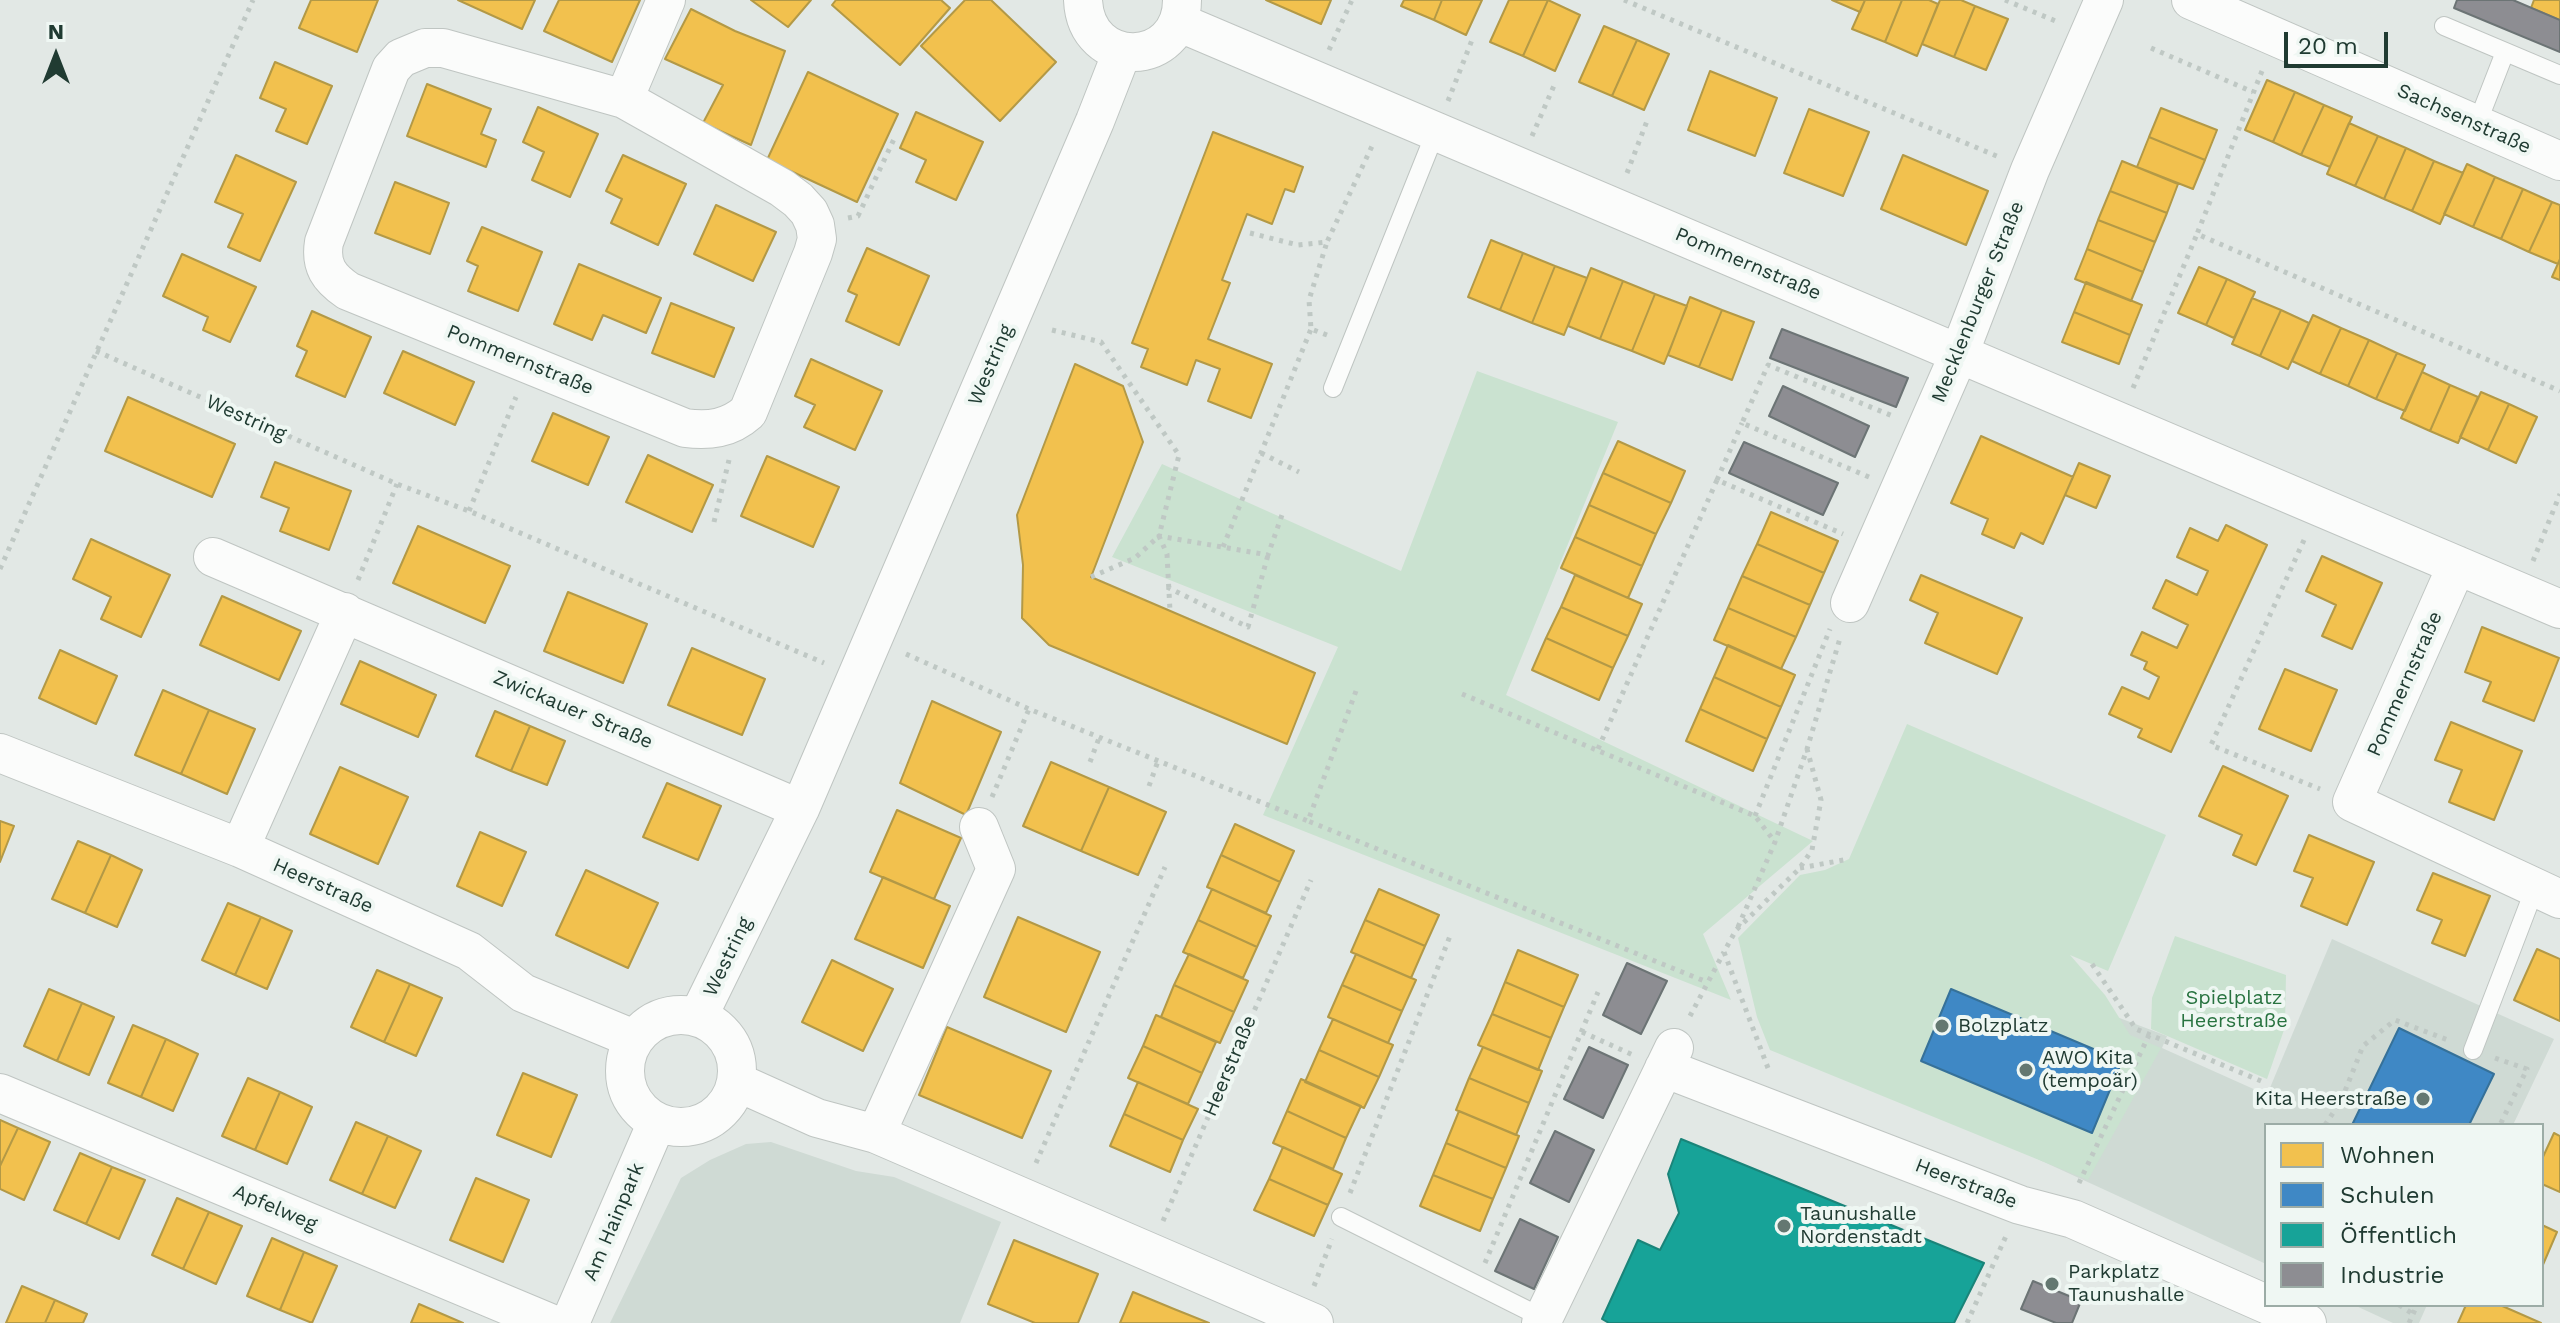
<!DOCTYPE html>
<html>
<head>
<meta charset="utf-8">
<style>
  body { margin:0 }
  #map { position:relative; width:2560px; height:1323px; overflow:hidden; background:#e2e8e5; font-family:"Work Sans",sans-serif }
  canvas { display:block }
  .legend { position:absolute; left:2264px; top:1123px; width:280px; height:184px; box-sizing:border-box; background:#eff7f3; border:2px solid #9caca6; margin:0; padding:10px 14px; list-style:none; font-size:24px; color:#203b32 }
  .legend li { display:flex; align-items:center; gap:16px; height:40px }
  .legend b { width:40px; border:2px solid #9caca6 }
  .north { position:absolute; left:16px; top:16px; width:80px; height:80px; -webkit-text-stroke:6px #eff7f3; paint-order:stroke; rotate:0deg; font-size:22px; font-weight:700; line-height:32px; text-align:center; color:#203b32 }
  .north::after { content:''; display:block; margin:auto; width:28px; height:36px; background:#203b32; clip-path:polygon(50% 0,100% 100%,50% 72%,0 100%) }
  .scale { position:absolute; left:2284px; top:32px; width:104px; height:36px; box-sizing:border-box; border:4px solid #203b32; border-top:0; padding-left:10px; font-size:24px; line-height:28px; white-space:nowrap; color:#203b32; -webkit-text-stroke:6px #eff7f3; paint-order:stroke }
</style>
</head>
<body>
<div id="map">
<canvas width="2560" height="1323"></canvas>
<ul class="legend">
<li><b style="height:22px;background:#f2c14e"></b>Wohnen</li>
<li><b style="height:22px;background:#3f88c5"></b>Schulen</li>
<li><b style="height:22px;background:#17a398"></b>Öffentlich</li>
<li><b style="height:22px;background:#8d8d92"></b>Industrie</li>
</ul>
<div class="north">N</div>
<div class="scale">20 m</div>
</div>
<script>
const ctx = document.querySelector('canvas').getContext('2d');
ctx.lineJoin = 'round';
function paint(path, color) {
  ctx.fillStyle = color;
  ctx.fill(path, 'evenodd');
}
function stroke(path, color, width, dash) {
  ctx.strokeStyle = color;
  ctx.lineWidth = width;
  ctx.lineCap = dash ? 'butt' : 'round';
  ctx.setLineDash(dash || []);
  ctx.stroke(path);
}
function label(font, color, halo, rows, align = 'center') {
  ctx.font = font + ' "Work Sans",sans-serif';
  ctx.lineWidth = 8;
  ctx.setLineDash([]);
  ctx.textBaseline = 'middle';
  ctx.strokeStyle = halo;
  ctx.fillStyle = color;
  for (const [text, x, y, turn = 0] of rows) {
    ctx.save();
    ctx.translate(x, y);
    ctx.rotate((+turn || 0) * Math.PI / 180);
    ctx.textAlign = isNaN(turn) ? turn : align;
    if (halo) ctx.strokeText(text, 0, 0);
    ctx.fillText(text, 0, 0);
    ctx.restore();
  }
}
paint(new Path2D(`
  M2332,939L2554,1039L2513,1125H2266V1264L1894,1093L1948,953L2167,1036L2162,1048L2267,1095Z
  M771,1142L856,1171L894,1177L1001,1222L960,1323H610L681,1178L710,1160L746,1144Z
  M2354,1305H2427L2419,1323H2393Z`), '#cfdad4');
paint(new Path2D(`
  M1477,371L1618,422L1506,695L1813,841L1703,934L1731,1000L1263,815L1338,647L1112,557L1162,464L1401,571Z
  M1907,724L2166,835L2108,971L2070,955L2105,995L2130,1035L2161,1048L2088,1180L1770,1050L1757,1017L1738,938L1800,875L1825,870L1849,859Z
  M2175,936L2286,975L2285,1027L2267,1079L2151,1029L2152,998Z`), '#cae2d0');
const homes = new Path2D(`
  M311,0H378L357,52L299,28Z
  M458,0H535L522,29Z
  M559,0H640L612,62L544,31Z
  M751,0H811L788,27Z
  M836,0H941L950,8L900,65L832,5Z
  M965,0H991L1056,62L1000,121L921,46Z
  M1266,0H1331L1321,24Z
  M1404,0H1442L1434,20L1401,6Z
  M1442,0H1482L1466,35L1434,20Z
  M1509,0H1548L1523,56L1490,42Z
  M1548,0L1580,15L1555,71L1523,56Z
  M1832,0H1865L1860,12Z
  M1865,0H1902L1885,42L1852,29Z
  M1902,0H1929L1938,4L1917,56L1885,42Z
  M1940,0H1961L1975,6L1954,57L1922,44Z
  M2534,0H2560V20L2531,8Z
  M1975,6L2008,19L1986,70L1954,57Z
  M691,9L735,31L785,51L751,145L703,123L723,85L665,59Z
  M1604,26L1637,40L1612,96L1579,82Z
  M1637,40L1669,54L1644,110L1612,96Z
  M275,62L332,86L307,144L276,131L286,109L260,98Z
  M1710,71L1777,98L1755,156L1688,130Z
  M808,72L898,114L857,202L767,160Z
  M2267,80L2295,92L2273,142L2245,130Z
  M427,84L491,109L481,134L496,140L486,167L407,136Z
  M2295,92L2324,105L2301,155L2273,142Z
  M2324,105L2352,117L2330,167L2301,155Z
  M538,107L598,134L570,197L532,180L544,152L523,142Z
  M2161,108L2217,130L2205,160L2149,137Z
  M1809,109L1869,132L1843,196L1784,173Z
  M916,112L983,142L956,200L916,182L926,160L900,148Z
  M2349,123L2378,136L2355,186L2327,174Z
  M1213,132L1303,167L1294,192L1285,189L1272,224L1247,214L1222,280L1230,283L1208,339L1272,364L1251,418L1208,401L1220,369L1196,360L1187,385L1141,367L1148,349L1132,343Z
  M2378,136L2406,148L2384,199L2355,186Z
  M2149,137L2205,160L2193,189L2137,167Z
  M2406,148L2434,161L2412,211L2384,199Z
  M236,155L296,182L260,261L228,247L243,214L215,202Z
  M623,155L686,184L658,245L611,223L622,199L606,191Z
  M1903,155L1988,191L1966,245L1881,209Z
  M2122,161L2178,184L2167,213L2110,191Z
  M2434,161L2463,173L2440,224L2412,211Z
  M2467,164L2495,177L2473,227L2444,214Z
  M2495,177L2523,189L2501,239L2473,227Z
  M395,182L449,203L430,254L375,233Z
  M2523,189L2552,202L2529,252L2501,239Z
  M2110,191L2167,213L2155,242L2098,220Z
  M2552,202L2560,205V259L2558,264L2529,252Z
  M716,205L776,232L753,281L694,254Z
  M2098,220L2155,242L2143,272L2087,249Z
  M482,227L542,252L518,311L468,291L478,266L467,261Z
  M1491,240L1523,253L1500,310L1468,297Z
  M867,248L929,276L899,345L846,321L857,295L848,291Z
  M2087,249L2143,272L2131,301L2075,279Z
  M1523,253L1555,266L1532,323L1500,310Z
  M182,254L256,287L230,342L203,330L208,317L163,296Z
  M2560,259V280L2552,277Z
  M579,264L661,298L646,333L603,315L592,340L554,324Z
  M1555,266L1587,278L1564,335L1532,323Z
  M2199,267L2227,279L2206,325L2178,313Z
  M1591,268L1623,281L1600,339L1568,326Z
  M2227,279L2255,292L2234,338L2206,325Z
  M1623,281L1655,294L1632,351L1600,339Z
  M2086,282L2142,305L2130,335L2074,312Z
  M1655,294L1687,306L1664,364L1632,351Z
  M1690,297L1722,310L1699,367L1668,355Z
  M2252,298L2281,310L2260,356L2232,344Z
  M671,303L734,328L714,377L652,353Z
  M1722,310L1754,322L1732,380L1699,367Z
  M2281,310L2309,323L2288,369L2260,356Z
  M312,311L371,337L345,397L296,376L307,351L297,346Z
  M2074,312L2130,335L2119,364L2062,342Z
  M2313,315L2341,328L2320,374L2292,361Z
  M2341,328L2369,340L2348,386L2320,374Z
  M2369,340L2397,353L2376,399L2348,386Z
  M403,351L474,382L455,425L384,393Z
  M2397,353L2425,365L2405,411L2376,399Z
  M811,359L882,391L855,450L804,427L815,405L795,396Z
  M1075,364L1123,386L1143,442L1091,577L1315,673L1287,744L1049,645L1022,618L1023,565L1017,515Z
  M2422,372L2450,385L2430,431L2401,418Z
  M2450,385L2478,397L2458,443L2430,431Z
  M2481,392L2509,404L2488,450L2460,437Z
  M128,397L235,444L212,497L105,451Z
  M2509,404L2537,417L2516,463L2488,450Z
  M553,413L609,437L588,485L532,461Z
  M1981,436L2073,477L2043,544L2021,533L2014,548L1982,534L1988,519L1951,503Z
  M1618,441L1685,471L1671,503L1603,473Z
  M648,455L713,485L692,532L626,502Z
  M767,456L839,487L813,547L741,516Z
  M275,462L351,491L329,550L280,531L289,508L261,497Z
  M2079,463L2110,476L2096,508L2065,495Z
  M1603,473L1671,503L1656,534L1589,505Z
  M1589,505L1656,534L1642,566L1575,537Z
  M1771,512L1838,541L1824,573L1757,544Z
  M2226,525L2267,545L2171,752L2138,737L2142,729L2109,714L2122,687L2149,699L2159,677L2144,669L2147,662L2131,655L2142,632L2177,648L2188,625L2153,608L2166,580L2197,595L2208,571L2177,557L2190,528L2218,541Z
  M418,526L510,566L485,623L393,583Z
  M1575,537L1642,566L1628,598L1561,568Z
  M91,539L170,575L141,637L101,619L111,597L73,579Z
  M1757,544L1824,573L1810,605L1742,576Z
  M2322,556L2382,583L2352,649L2322,636L2336,605L2306,591Z
  M1575,575L1642,604L1628,636L1561,607Z
  M1921,575L2022,618L1997,674L1925,643L1938,613L1910,600Z
  M1742,576L1810,605L1796,637L1728,608Z
  M568,592L647,624L623,683L544,651Z
  M222,596L301,631L279,680L200,645Z
  M1561,607L1628,636L1613,668L1546,638Z
  M1728,608L1796,637L1781,669L1714,640Z
  M2482,627L2559,658L2534,721L2483,701L2491,682L2465,672Z
  M1546,638L1613,668L1599,700L1532,670Z
  M1728,645L1795,675L1781,707L1714,677Z
  M692,648L765,679L742,735L668,705Z
  M60,650L117,676L96,724L39,698Z
  M360,661L436,695L418,737L341,704Z
  M2285,669L2337,690L2311,751L2259,729Z
  M1714,677L1781,707L1767,739L1700,709Z
  M163,690L209,710L181,774L135,755Z
  M932,701L1001,732L966,815L900,783Z
  M1700,709L1767,739L1753,771L1686,741Z
  M209,710L255,729L227,794L181,774Z
  M495,711L530,726L511,771L476,756Z
  M2451,722L2522,751L2494,820L2449,802L2462,770L2435,760Z
  M530,726L565,741L547,785L511,771Z
  M1051,762L1109,787L1081,851L1023,826Z
  M2223,766L2288,796L2256,865L2233,855L2242,835L2199,816Z
  M340,767L408,797L378,864L310,834Z
  M667,783L721,806L698,860L643,837Z
  M1109,787L1166,812L1138,875L1081,851Z
  M897,810L961,838L934,899L870,872Z
  M0,821L14,826L0,862Z
  M1235,824L1294,851L1280,882L1221,855Z
  M480,832L526,852L502,906L457,886Z
  M2309,835L2374,862L2347,925L2301,906L2313,878L2294,871Z
  M78,841L111,855L85,913L52,899Z
  M111,855L142,870L117,927L85,913Z
  M1221,855L1280,882L1266,913L1207,887Z
  M586,870L658,903L628,968L556,935Z
  M2433,873L2490,896L2465,956L2432,943L2442,920L2417,910Z
  M883,877L950,906L923,968L855,939Z
  M1212,889L1271,916L1257,947L1198,920Z
  M1379,889L1439,915L1425,946L1365,920Z
  M228,903L261,917L235,975L202,960Z
  M261,917L292,931L267,989L235,975Z
  M1018,917L1100,952L1066,1032L984,997Z
  M1198,920L1257,947L1243,978L1183,952Z
  M1365,920L1425,946L1411,978L1351,952Z
  M2537,949L2560,959V1021L2514,1000Z
  M1518,950L1578,975L1564,1007L1505,982Z
  M1189,954L1248,981L1234,1012L1174,985Z
  M1356,954L1416,980L1402,1011L1342,985Z
  M832,960L893,989L863,1051L802,1022Z
  M377,970L410,984L384,1042L351,1027Z
  M1505,982L1564,1007L1551,1038L1492,1014Z
  M410,984L442,998L416,1056L384,1042Z
  M1174,985L1234,1012L1220,1043L1161,1017Z
  M1342,985L1402,1011L1388,1043L1328,1017Z
  M49,989L82,1003L57,1061L24,1046Z
  M82,1003L114,1017L89,1075L57,1061Z
  M1492,1014L1551,1038L1538,1070L1478,1045Z
  M1156,1015L1216,1042L1202,1073L1143,1046Z
  M1333,1019L1393,1045L1379,1077L1319,1050Z
  M133,1025L166,1039L141,1097L108,1083Z
  M947,1027L1051,1071L1022,1138L919,1095Z
  M166,1039L198,1054L173,1111L141,1097Z
  M1143,1046L1202,1073L1188,1104L1128,1078Z
  M1483,1047L1542,1071L1529,1103L1469,1078Z
  M1319,1050L1379,1077L1364,1108L1305,1082Z
  M523,1073L577,1095L551,1157L497,1135Z
  M248,1078L280,1092L255,1150L222,1136Z
  M1469,1078L1529,1103L1516,1135L1456,1110Z
  M1301,1079L1361,1106L1346,1138L1287,1111Z
  M1138,1082L1198,1109L1183,1140L1124,1114Z
  M280,1092L312,1107L287,1164L255,1150Z
  M1287,1111L1346,1138L1333,1169L1273,1143Z
  M1459,1111L1519,1136L1506,1168L1446,1143Z
  M1124,1114L1183,1140L1170,1172L1110,1146Z
  M0,1120L18,1128L0,1166Z
  M356,1122L388,1136L362,1194L330,1180Z
  M18,1128L50,1142L24,1200L0,1189V1166Z
  M2554,1133L2560,1136V1192L2542,1184V1159Z
  M388,1136L421,1151L395,1208L362,1194Z
  M1446,1143L1506,1168L1493,1199L1433,1175Z
  M1283,1147L1342,1174L1328,1205L1269,1179Z
  M80,1153L112,1167L86,1224L54,1210Z
  M112,1167L145,1180L119,1239L86,1224Z
  M1433,1175L1493,1199L1480,1231L1420,1206Z
  M476,1178L529,1200L503,1262L450,1240Z
  M1269,1179L1328,1205L1314,1236L1254,1210Z
  M177,1198L209,1212L183,1269L152,1255Z
  M209,1212L242,1226L216,1284L183,1269Z
  M2542,1225L2557,1232L2542,1267Z
  M272,1238L304,1252L280,1310L247,1296Z
  M1014,1240L1098,1274L1078,1323H1035L988,1304Z
  M304,1252L337,1266L312,1323L280,1310Z
  M22,1286L55,1300L45,1323H6Z
  M1133,1292L1174,1309L1209,1323H1120Z
  M55,1300L87,1314L83,1323H45Z
  M419,1304L463,1323H411Z
  M2466,1305H2500L2541,1323H2458Z`);
paint(homes, '#f2c14e');
stroke(homes, '#b39946', 2);
const schools = new Path2D(`
  M1951,989L2122,1061L2092,1133L1921,1061Z
  M2399,1028L2494,1074L2469,1125H2352Z`);
paint(schools, '#3f88c5');
stroke(schools, '#367199', 2);
const public = new Path2D(`
  M1681,1139L1984,1263L1954,1323H1609L1602,1319L1638,1240L1660,1250L1679,1213L1668,1174Z`);
paint(public, '#17a398');
stroke(public, '#1a8479', 2);
const industry = new Path2D(`
  M2457,0H2513L2560,20V52L2454,8Z
  M1782,329L1908,378L1896,407L1770,358Z
  M1783,386L1869,426L1855,457L1769,416Z
  M1744,442L1838,483L1823,515L1729,473Z
  M1627,963L1667,981L1641,1034L1603,1015Z
  M1589,1047L1628,1065L1603,1118L1564,1099Z
  M1555,1131L1594,1150L1569,1202L1530,1183Z
  M1520,1219L1558,1237L1534,1289L1495,1271Z
  M2033,1281L2081,1301L2072,1323H2056L2021,1309Z`);
paint(industry, '#8d8d92');
stroke(industry, '#6c7475', 2);
const lane = new Path2D(`
  M2444,26L2560,75
  M2477,124L2505,52
  M1333,388L1436,131
  M2473,1050L2535,888
  M1341,1217L1543,1318`);
const street = new Path2D(`
  M1083,0C1086,71 1182,68 1182,0
  M2191,0L2560,161
  M1178,22L2560,609
  M425,48H443L624,99L782,188L798,200L809,212L815,225L817,239L813,253L748,412C729,429 709,431 685,428L348,291C329,278 320,266 324,242L391,69L401,58Z
  M624,99L666,0
  M213,557L800,809
  M2457,565L2352,802L2560,899
  M1850,603L1959,354L2030,170L2104,0
  M0,753L240,848L469,951L523,993L634,1039
  M240,848L345,612
  M625 1071a56 56 0 1 1 112 0a56 56 0 1 1-112 0Z
  M698,1017L800,809L1095,121L1122,52
  M1664,1068L2020,1205L2073,1219L2266,1304
  M737,1082L817,1118L876,1134L1314,1323
  M0,1093L550,1323
  M876,1134L996,869L979,827
  M2268,1305L2307,1323
  M570,1323L657,1122
  M1541,1323L1674,1048`);
stroke(lane, '#bfc5c2', 20);
stroke(street, '#bfc5c2', 40);
stroke(new Path2D(`
  M1624,0L1999,157
  M2005,0L2058,22
  M2151,48L2253,92
  M1329,50L1352,0
  M2262,71L2197,234L2560,391
  M1448,101L1472,40
  M1532,136L1556,81
  M1627,173L1647,121
  M848,218L858,216L894,139
  M1250,233L1298,245L1327,242L1373,144
  M1052,330L1101,342L1179,455L1159,536L1268,555L1283,512
  M1327,335L1311,329L1309,300L1327,242
  M96,351L397,484L469,511L824,663
  M2133,388L2197,234
  M1261,453L1299,472
  M1869,477L1742,423L1768,365L1895,417
  M1717,480L1742,423
  M469,511L516,397
  M714,522L729,460
  M2304,540L2211,745L2320,789
  M1223,547L1311,329
  M2533,561L2560,494
  M0,569L253,0
  M1091,577L1135,558L1159,536L1167,554L1170,611
  M358,580L397,484
  M1167,587L1248,627L1268,555
  M906,654L1029,709L1308,821
  M1356,691L1308,821L1707,982
  M1462,694L1755,816L1775,842
  M1598,749L1717,480L1843,534
  M1090,762L1099,738
  M1149,786L1158,761
  M992,797L1029,709
  M1755,816L1830,629
  M1800,868L1849,859
  M1738,927L1775,842L1807,749L1841,635
  M2092,964L2136,1029L2261,1081
  M1690,1016L1724,952
  M1582,1032L1633,1055
  M2495,1058L2527,1069L2500,1125
  M1768,1068L1724,952L1736,930L1799,869L1812,850L1821,800L1807,749
  M2325,1125L2341,1101L2363,1046L2395,1020L2448,1040
  M1036,1163L1165,867
  M2079,1183L2149,1035
  M1350,1193L1450,936
  M1163,1221L1311,880
  M1485,1263L1598,992
  M1314,1286L1332,1239
  M2399,1305L2413,1314
  M1967,1323L2006,1236
  M2409,1323L2417,1305`), '#bfc8c4', 5, [4, 6]);
stroke(lane, '#fbfcfb', 18);
stroke(street, '#fbfcfb', 38);
for (const [x, y, r, color] of [
  [1942,1026,8,"#647871"],
  [2026,1070,8,"#647871"],
  [2423,1099,8,"#647871"],
  [1784,1226,8,"#647871"],
  [2052,1284,8,"#647871"]
]) {
  const dot = new Path2D();
  dot.arc(x, y, r, 0, 2 * Math.PI);
  ctx.fillStyle = color;
  ctx.fill(dot);
  stroke(dot, '#eff7f3', 3);
}
label('20px', '#203b32', '#eff7f3', [
  ["Sachsenstraße",2464,119,24],
  ["Pommernstraße",1748,264,23],
  ["Mecklenburger Straße",1978,302,-68],
  ["Pommernstraße",520,360,22],
  ["Westring",991,365,-67],
  ["Westring",246,418,24],
  ["Pommernstraße",2405,684,-66],
  ["Zwickauer Straße",573,710,23],
  ["Heerstraße",323,886,24],
  ["Westring",728,957,-64],
  ["Heerstraße",1230,1066,-67],
  ["Heerstraße",1966,1184,21],
  ["Apfelweg",275,1208,23],
  ["Am Hainpark",614,1222,-67]
]);
label('20px', '#287340', '#eff7f3', [
  ["Spielplatz",2234,998],
  ["Heerstraße",2234,1021]
]);
label('20px', '#203b32', '#eff7f3', [
  ["Bolzplatz",1958,1026],
  ["AWO Kita",2042,1058],
  ["(tempoär)",2042,1081],
  ["Kita Heerstraße",2407,1099,"right"],
  ["Taunushalle",1800,1214],
  ["Nordenstadt",1800,1237],
  ["Parkplatz",2068,1272],
  ["Taunushalle",2068,1295]
], 'left');
</script>
</body>
</html>
